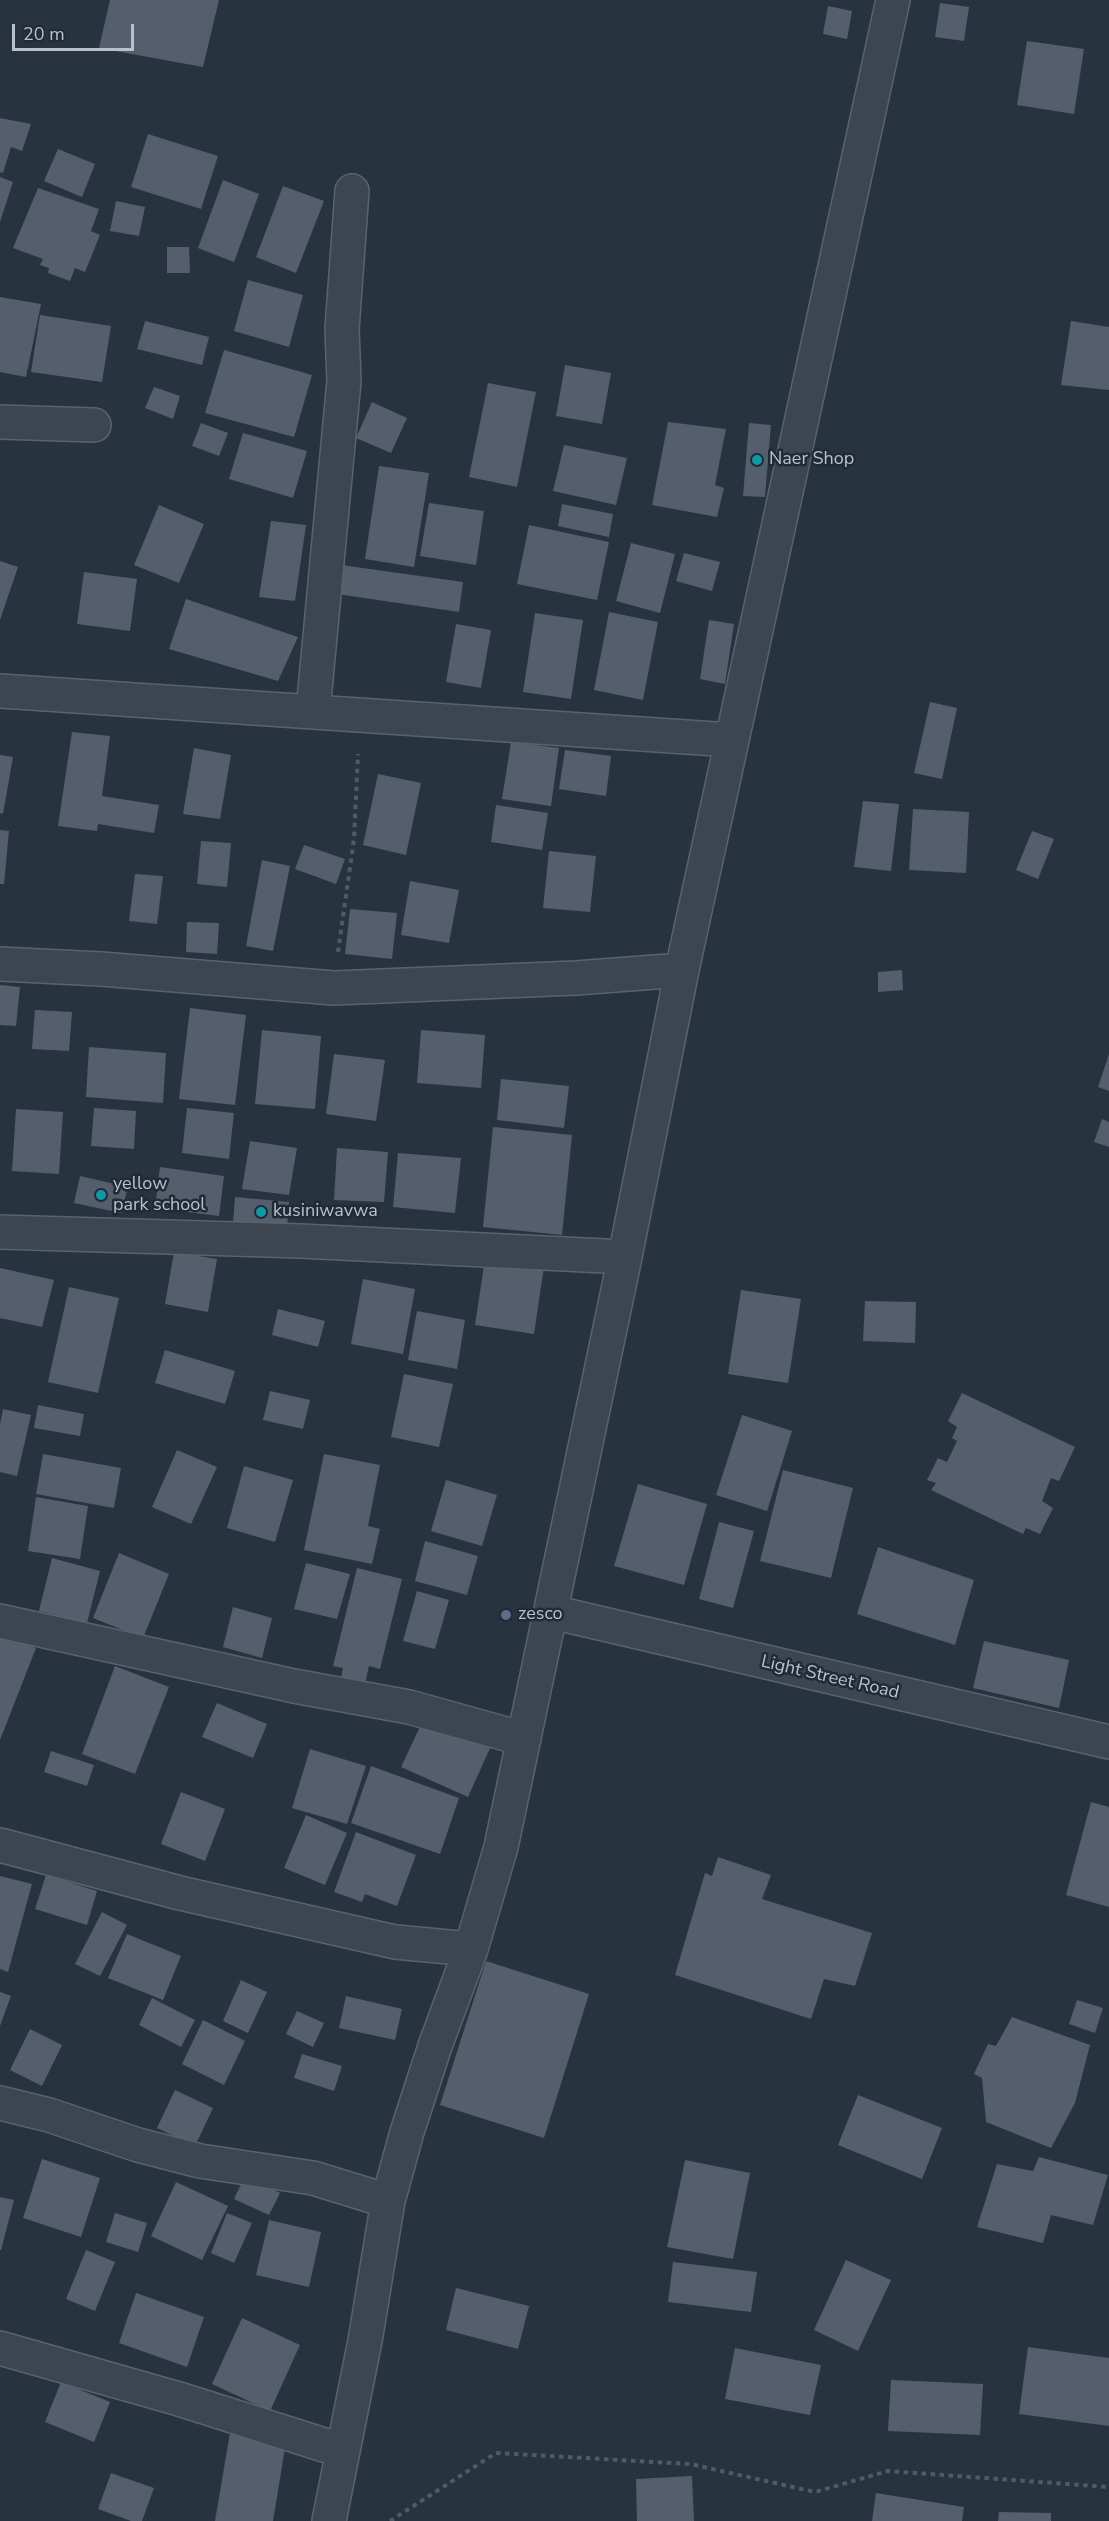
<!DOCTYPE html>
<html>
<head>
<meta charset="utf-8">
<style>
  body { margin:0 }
  #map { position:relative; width:1109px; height:2521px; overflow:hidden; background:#283340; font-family:"Nunito Sans",sans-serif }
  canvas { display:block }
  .scale { position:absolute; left:12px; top:24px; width:122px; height:27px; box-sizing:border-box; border:3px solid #b9c0ca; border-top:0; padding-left:8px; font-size:18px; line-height:21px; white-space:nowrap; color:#b9c0ca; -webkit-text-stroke:4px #212a35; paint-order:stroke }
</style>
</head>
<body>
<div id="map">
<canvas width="1109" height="2521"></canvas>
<div class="scale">20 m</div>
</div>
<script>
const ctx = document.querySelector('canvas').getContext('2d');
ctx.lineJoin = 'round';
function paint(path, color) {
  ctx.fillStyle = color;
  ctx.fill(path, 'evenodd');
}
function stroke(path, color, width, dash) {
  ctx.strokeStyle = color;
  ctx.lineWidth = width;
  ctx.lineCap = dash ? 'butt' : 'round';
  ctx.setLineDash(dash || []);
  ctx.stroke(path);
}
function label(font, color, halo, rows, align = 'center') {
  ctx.font = font + ' "Nunito Sans",sans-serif';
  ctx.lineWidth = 5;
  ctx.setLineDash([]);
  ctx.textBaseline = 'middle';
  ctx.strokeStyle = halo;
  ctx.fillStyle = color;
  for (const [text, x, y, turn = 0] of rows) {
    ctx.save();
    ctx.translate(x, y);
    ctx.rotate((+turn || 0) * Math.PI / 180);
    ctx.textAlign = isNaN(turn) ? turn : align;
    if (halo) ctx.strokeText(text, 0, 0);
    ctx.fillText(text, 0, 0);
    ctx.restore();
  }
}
paint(new Path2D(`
  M110,0H219L203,67L99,48Z
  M940,3L969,7L964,41L935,37Z
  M828,6L852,11L847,39L823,34Z
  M1027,41L1084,49L1074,114L1017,105Z
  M0,118L31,124L22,151L11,147L3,173L0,172Z
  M148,134L218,156L201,209L131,187Z
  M58,149L95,164L82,197L44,181Z
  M0,177L13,182L0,222Z
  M223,180L259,194L234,262L198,248Z
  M283,186L324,201L296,273L256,257Z
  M38,188L99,209L91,231L100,235L85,272L75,268L70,281L48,273L49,268L40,265L43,259L13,248Z
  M116,201L145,207L139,236L110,231Z
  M167,247H189L190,273H167Z
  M248,280L303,295L289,347L234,331Z
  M0,297L41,304L26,377L0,372Z
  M40,315L111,326L102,382L31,372Z
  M145,321L209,337L202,365L137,349Z
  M1071,321L1109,327V390L1061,385Z
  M224,350L312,375L294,437L205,413Z
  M565,365L611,373L602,424L556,416Z
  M488,383L536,392L517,487L469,477Z
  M154,387L180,396L173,419L145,408Z
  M372,402L407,418L391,453L356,438Z
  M668,422L726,429L715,485L724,488L717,517L652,505Z
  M201,423L228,433L219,456L192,446Z
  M749,423L771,425L765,497L743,496Z
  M243,433L307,451L293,498L229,479Z
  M564,445L627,458L616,505L553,491Z
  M379,466L429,473L414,567L365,559Z
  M429,503L484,511L476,565L420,556Z
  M562,504L613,514L609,537L558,526Z
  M159,505L204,524L179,583L134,565Z
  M271,521L306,525L295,601L259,597Z
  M529,525L609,542L597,600L517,584Z
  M631,543L675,554L660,613L616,601Z
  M684,553L720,562L712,591L676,581Z
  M0,561L18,567L0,620Z
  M341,565L463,582L459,612L337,594Z
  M84,572L137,579L130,631L77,624Z
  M186,599L298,637L278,681L169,649Z
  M609,612L658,622L643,700L594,690Z
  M535,613L583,620L571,699L523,692Z
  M709,620L734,624L725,684L700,679Z
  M456,624L491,630L481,688L446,682Z
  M930,702L957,708L942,779L914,773Z
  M72,732L110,736L102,796L159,805L154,833L98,824L97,831L58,826Z
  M511,742L559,748L551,806L502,799Z
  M194,748L231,755L220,819L183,814Z
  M565,750L611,756L606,796L559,789Z
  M0,755L13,757L3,814L0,813Z
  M378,774L421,783L406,855L363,845Z
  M863,801L899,804L891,871L854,867Z
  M496,805L548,813L542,850L491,842Z
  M913,809L969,812L966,873L909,870Z
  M0,830L9,831L4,884H0Z
  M1032,831L1054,839L1038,879L1016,870Z
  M201,841L231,843L227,887L197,884Z
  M304,845L345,859L336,884L295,869Z
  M549,851L596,856L590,912L543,908Z
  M262,860L290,866L273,951L246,946Z
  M135,874L163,876L157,924L129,921Z
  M410,881L459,890L449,943L401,935Z
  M350,909L397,913L392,959L345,954Z
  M187,922L219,923L217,954L186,952Z
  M902,970L903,990L878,992V972Z
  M0,985L20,987L16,1026L0,1025Z
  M190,1008L246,1015L235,1105L179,1099Z
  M35,1010L72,1012L69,1051L32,1049Z
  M262,1030L321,1036L315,1109L255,1104Z
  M421,1030L485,1035L481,1088L417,1083Z
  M89,1047L166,1053L163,1103L86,1097Z
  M334,1054L385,1060L376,1121L326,1114Z
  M1109,1054V1091L1098,1087Z
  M501,1079L569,1086L564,1128L497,1120Z
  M94,1108L136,1111L134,1149L91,1146Z
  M187,1108L234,1113L229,1159L182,1153Z
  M16,1109L63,1112L59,1174L12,1171Z
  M1102,1119L1109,1122V1147L1094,1142Z
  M493,1127L572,1135L562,1235L483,1227Z
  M250,1141L297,1148L289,1195L242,1189Z
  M337,1148L388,1152L384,1202L334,1200Z
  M398,1153L461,1158L455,1213L393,1207Z
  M160,1167L224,1176L219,1216L155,1208Z
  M80,1176L128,1187L121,1213L74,1203Z
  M235,1197L289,1202L287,1228L233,1223Z
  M174,1252L217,1259L208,1312L165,1304Z
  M486,1252L545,1260L534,1334L475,1325Z
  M0,1268L54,1280L42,1327L0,1318Z
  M363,1279L415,1289L403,1354L351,1344Z
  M69,1287L119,1298L98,1393L48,1382Z
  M741,1290L801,1299L788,1383L728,1374Z
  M865,1301L916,1302L915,1343L863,1341Z
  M278,1309L325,1321L318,1347L272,1335Z
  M417,1311L465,1320L457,1369L408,1360Z
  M165,1350L235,1371L225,1404L155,1383Z
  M404,1374L453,1384L439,1447L391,1437Z
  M270,1391L310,1400L303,1429L263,1420Z
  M962,1393L1075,1447L1059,1481L1051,1478L1042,1501L1053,1508L1040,1534L1026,1528L1023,1534L931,1490L936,1483L927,1480L938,1458L947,1462L957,1441L952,1438L957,1427L948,1421Z
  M38,1405L84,1414L80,1436L34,1428Z
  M3,1409L31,1415L17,1476L0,1472V1424Z
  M742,1415L792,1431L767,1511L716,1495Z
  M177,1450L217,1467L191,1524L152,1507Z
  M43,1454L121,1468L114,1508L36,1494Z
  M324,1454L380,1465L368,1526L380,1529L372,1564L304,1550Z
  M244,1466L293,1480L275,1542L227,1528Z
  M783,1470L853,1488L831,1578L760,1561Z
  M446,1480L497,1495L482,1546L431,1531Z
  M638,1484L707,1504L684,1585L614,1566Z
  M36,1497L88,1506L80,1559L28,1551Z
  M719,1522L754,1531L733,1608L699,1599Z
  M425,1541L478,1556L467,1595L415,1581Z
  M878,1547L974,1580L955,1645L857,1614Z
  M119,1553L169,1574L143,1638L93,1618Z
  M52,1558L100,1571L87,1623L39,1611Z
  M306,1563L350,1574L337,1619L294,1609Z
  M357,1568L402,1579L380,1669L369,1666L364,1688L340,1682L343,1668L333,1666Z
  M417,1591L449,1600L435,1649L403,1641Z
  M233,1607L272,1618L262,1658L223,1647Z
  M0,1634L36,1648L0,1740Z
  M984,1641L1069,1660L1059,1708L973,1688Z
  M115,1666L169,1687L135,1774L82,1754Z
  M217,1703L267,1724L253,1758L202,1737Z
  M425,1716L491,1746L468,1797L401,1767Z
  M310,1749L366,1766L347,1824L292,1808Z
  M51,1751L94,1765L87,1786L44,1772Z
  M371,1766L459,1798L440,1854L351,1823Z
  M181,1792L225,1809L205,1861L161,1844Z
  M1091,1802L1109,1807V1907L1066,1895Z
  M306,1815L347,1833L325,1885L284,1868Z
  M356,1832L416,1855L397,1906L365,1894L362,1902L334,1892Z
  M718,1857L771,1875L762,1899L872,1933L855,1986L824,1979L811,2019L675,1975L705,1873L712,1876Z
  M46,1875L97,1891L87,1925L35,1909Z
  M0,1876L32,1884L8,1972L0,1969Z
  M102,1912L127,1925L100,1976L75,1964Z
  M127,1934L181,1956L163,2000L108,1978Z
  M486,1961L589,1994L544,2138L440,2105Z
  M241,1980L267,1992L248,2033L223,2021Z
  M0,1992L11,1996L0,2026Z
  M346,1996L402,2009L395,2040L339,2028Z
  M152,1998L195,2020L181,2047L139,2025Z
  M1077,2000L1103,2008L1095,2033L1069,2024Z
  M297,2011L324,2023L313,2047L286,2034Z
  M1012,2017L1090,2045L1075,2103L1051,2148L986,2122L982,2078L974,2074L988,2044L996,2046Z
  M203,2020L245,2041L224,2085L182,2064Z
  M30,2029L62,2045L42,2086L10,2070Z
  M302,2054L342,2066L334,2091L294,2078Z
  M175,2090L213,2108L195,2146L157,2128Z
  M858,2095L942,2128L922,2179L838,2145Z
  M1039,2157L1108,2175L1093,2225L1051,2215L1043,2243L977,2227L997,2164L1033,2171Z
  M42,2159L100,2178L81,2237L23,2218Z
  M685,2160L750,2173L733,2259L667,2247Z
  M245,2176L280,2193L269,2215L234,2199Z
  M176,2182L228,2206L202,2260L151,2236Z
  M0,2197L14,2200L1,2250H0Z
  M115,2213L147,2223L138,2252L106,2242Z
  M227,2213L252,2223L234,2263L211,2253Z
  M269,2220L321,2232L309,2287L256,2275Z
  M86,2250L115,2262L95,2311L66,2299Z
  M846,2260L891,2280L858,2351L814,2330Z
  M673,2262L757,2272L751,2312L668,2302Z
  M456,2288L529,2306L518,2349L446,2330Z
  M136,2293L204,2317L187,2367L119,2343Z
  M242,2318L300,2345L270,2411L212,2384Z
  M1028,2347L1109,2358V2426L1019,2414Z
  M735,2348L821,2365L810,2415L725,2399Z
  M891,2380L983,2384L980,2435L888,2431Z
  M61,2382L110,2402L94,2442L45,2422Z
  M230,2433L286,2442L273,2521H215Z
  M111,2473L154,2488L142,2521H131L98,2509Z
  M692,2476L694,2521H637L636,2479Z
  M876,2493L964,2507L962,2521H872Z
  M999,2512L1051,2513V2521H998Z`), '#545e6d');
const street = new Path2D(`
  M0,422L94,425
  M0,691L731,740
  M313,711L344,381L342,329L352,191
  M0,964L101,969L334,988L576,978L682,970
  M0,1232L301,1241L625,1257L682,970L893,0
  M552,1612L1109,1742
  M0,1621L294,1686L409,1707L524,1739
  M0,1845L180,1893L395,1942L471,1949
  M0,2103L49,2115L138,2145L200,2161L313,2178L388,2201
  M0,2348L179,2399L343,2451
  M329,2521L365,2341L388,2201L407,2132L435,2046L471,1949L501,1847L625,1257`);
stroke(street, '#5a636d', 36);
stroke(new Path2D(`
  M338,952L354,839L358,754
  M390,2521L496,2453L690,2464L815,2492L888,2471L1109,2487`), '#4b5e60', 4, [4.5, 4.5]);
stroke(street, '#3c4550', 33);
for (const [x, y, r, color] of [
  [757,460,6,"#0f9aa8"],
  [101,1195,6,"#0f9aa8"],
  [261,1212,6,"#0f9aa8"],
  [506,1615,6,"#5c6f8a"]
]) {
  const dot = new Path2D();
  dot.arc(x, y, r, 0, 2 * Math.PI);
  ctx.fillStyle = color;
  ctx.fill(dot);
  stroke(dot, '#212a35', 2);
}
label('18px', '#b9c0ca', '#212a35', [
  ["Naer Shop",769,460],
  ["yellow",113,1185],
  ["park school",113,1206],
  ["kusiniwavwa",273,1212],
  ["zesco",518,1615]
], 'left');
label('18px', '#b9c0ca', '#212a35', [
  ["Light Street Road",830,1678,13]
]);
</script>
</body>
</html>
